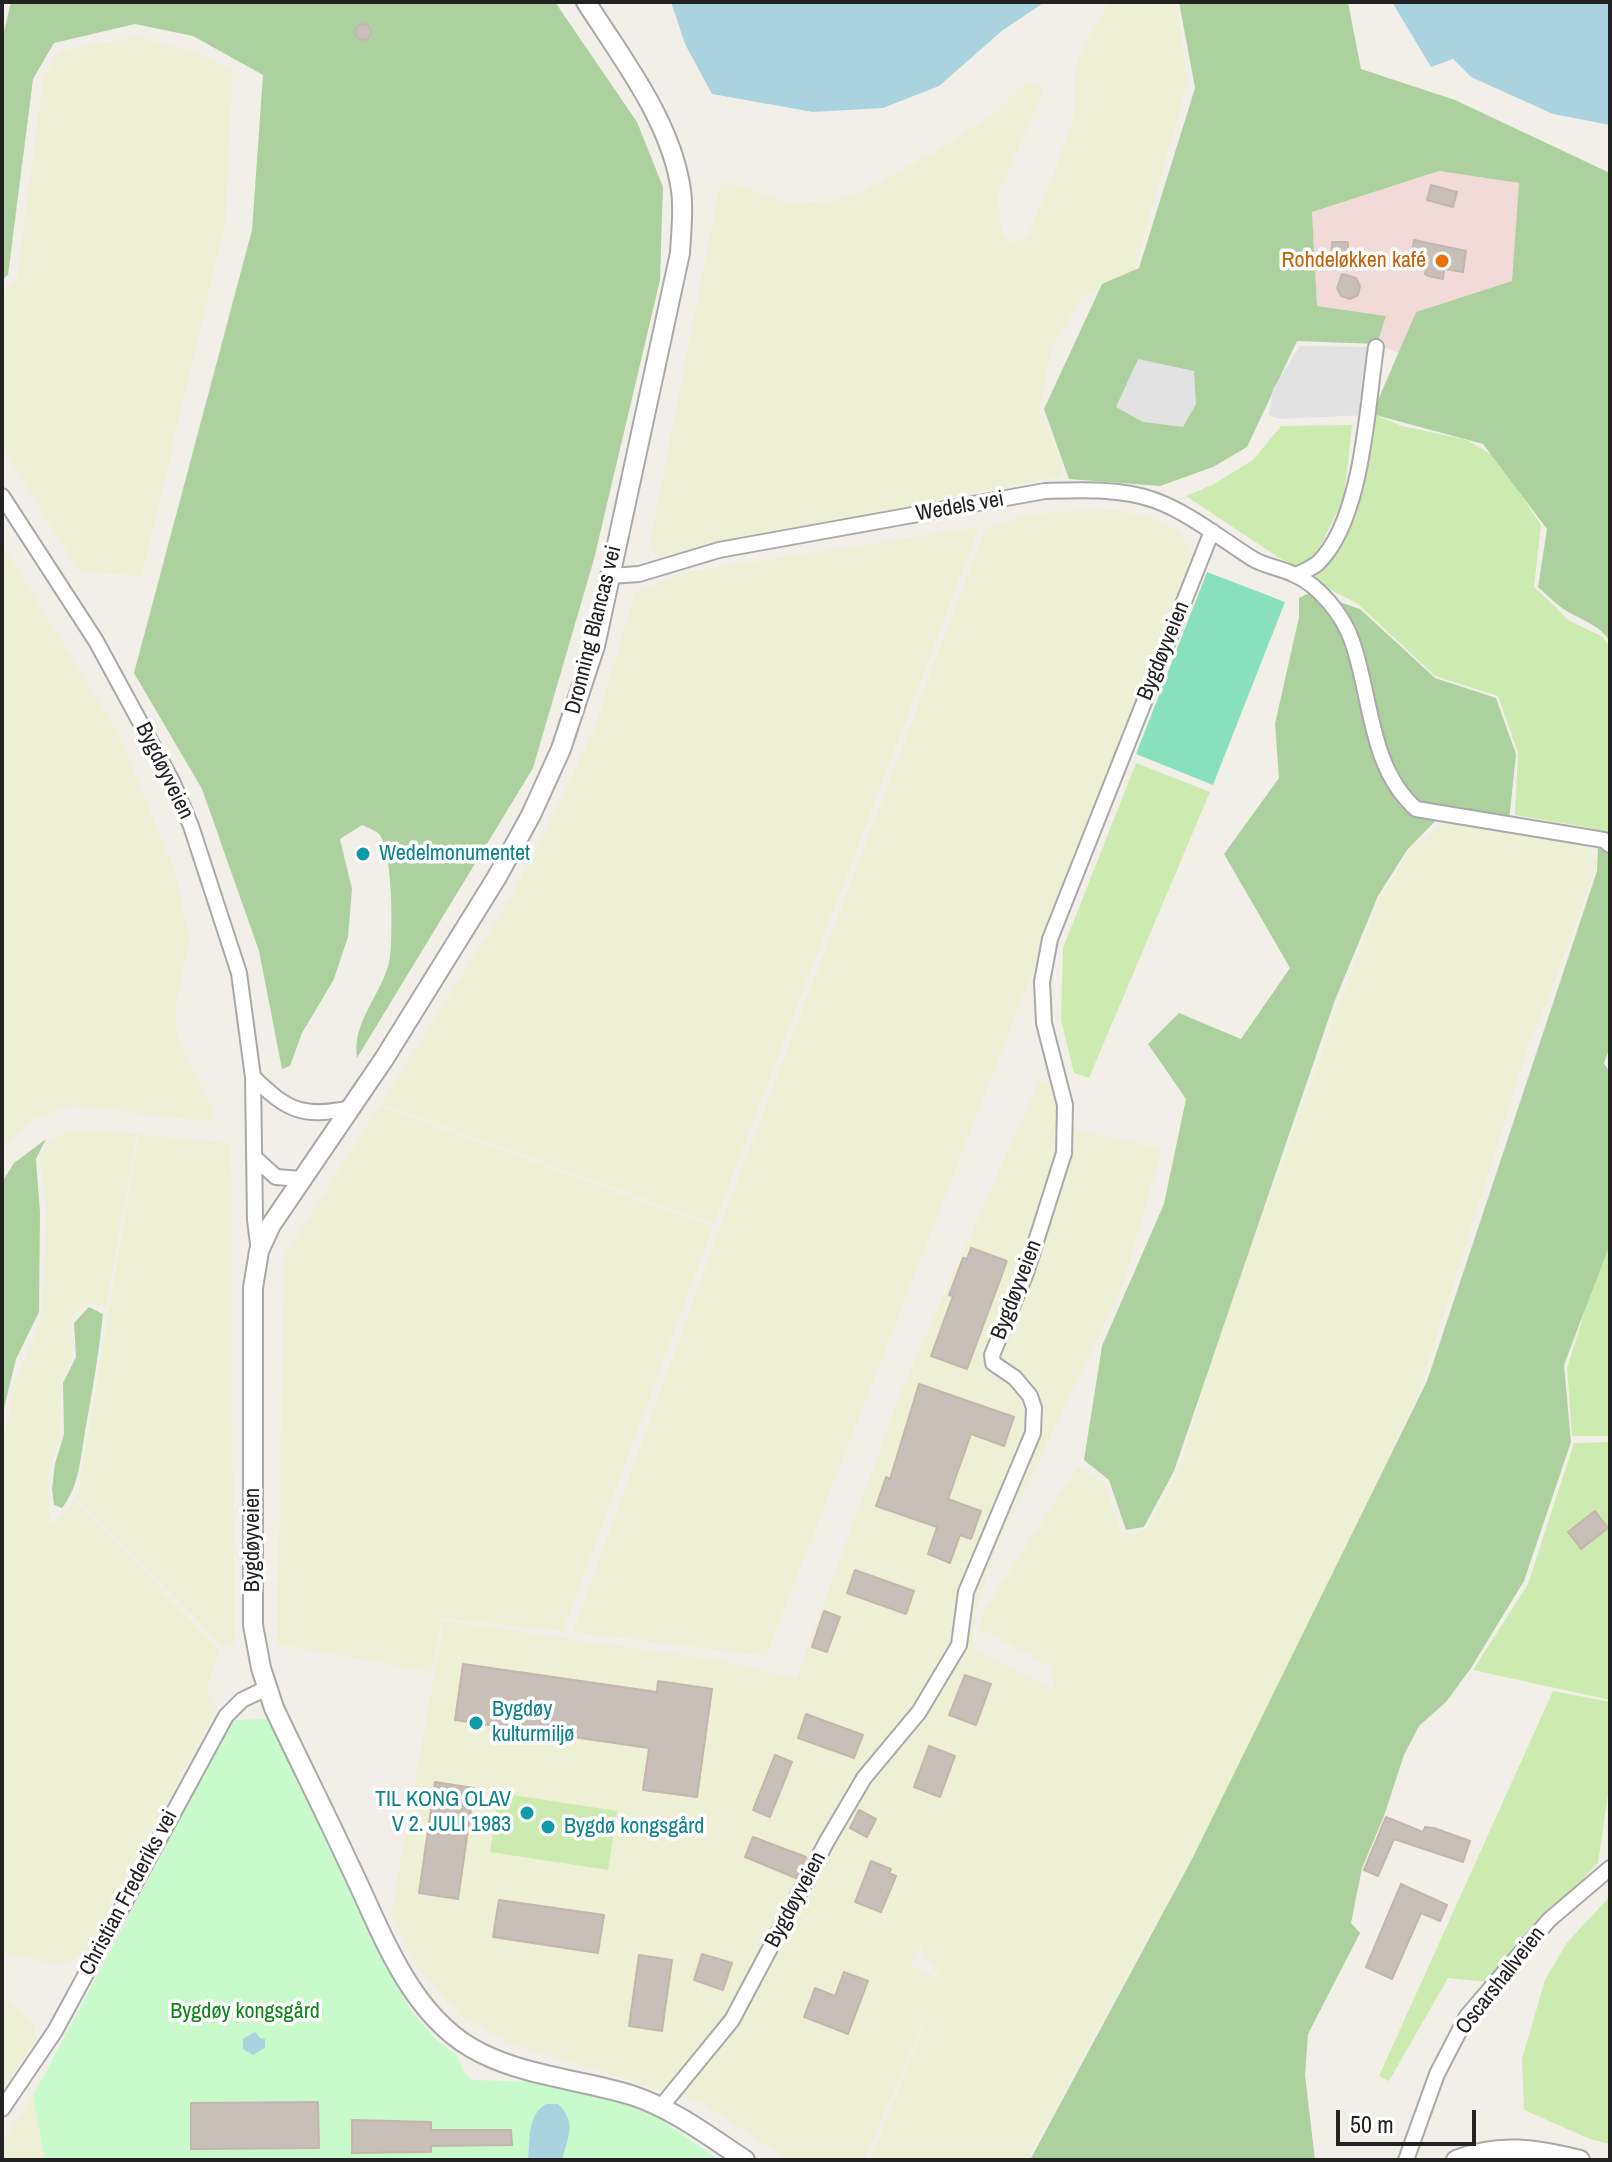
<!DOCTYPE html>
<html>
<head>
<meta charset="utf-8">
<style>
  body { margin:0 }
  #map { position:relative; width:1612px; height:2162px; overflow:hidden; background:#f2efe9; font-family:"Archivo Narrow",sans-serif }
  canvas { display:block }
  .frame { position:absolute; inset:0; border:4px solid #222; pointer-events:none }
  .scale { position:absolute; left:1336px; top:2110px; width:140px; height:36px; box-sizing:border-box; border:4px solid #222; border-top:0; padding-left:10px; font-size:24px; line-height:28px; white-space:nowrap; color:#222; -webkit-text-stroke:6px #fff; paint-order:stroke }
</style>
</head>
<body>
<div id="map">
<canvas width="1612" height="2162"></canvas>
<div class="frame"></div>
<div class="scale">50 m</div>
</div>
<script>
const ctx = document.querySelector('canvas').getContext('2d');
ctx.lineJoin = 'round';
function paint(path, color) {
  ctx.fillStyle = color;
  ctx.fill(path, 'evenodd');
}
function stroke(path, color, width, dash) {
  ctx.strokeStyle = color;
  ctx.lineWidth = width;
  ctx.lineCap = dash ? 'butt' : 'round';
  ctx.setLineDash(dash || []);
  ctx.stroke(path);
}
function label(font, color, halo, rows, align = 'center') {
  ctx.font = font + ' "Archivo Narrow",sans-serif';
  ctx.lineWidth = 7;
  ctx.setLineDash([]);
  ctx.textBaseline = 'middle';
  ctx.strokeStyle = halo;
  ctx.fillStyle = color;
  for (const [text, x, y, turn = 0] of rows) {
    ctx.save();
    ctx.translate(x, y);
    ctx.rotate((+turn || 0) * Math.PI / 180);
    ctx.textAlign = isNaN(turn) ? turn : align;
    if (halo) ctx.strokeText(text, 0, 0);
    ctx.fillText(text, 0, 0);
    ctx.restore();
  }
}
paint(new Path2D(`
  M1439,171L1520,183L1512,281L1416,312L1399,353L1377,344L1386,316L1317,306L1312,212Z`), '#f2dad9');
paint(new Path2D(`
  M1108,2H1176L1188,81L1130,285L1105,288L1082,297L1051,350L1040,411L1062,462L1063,477L1013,485L660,557L649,548L720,184L726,182L788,203L832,201L862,192L941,148L992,116L1027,81L1044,90L998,193L1002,233L1012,243L1027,237L1055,171L1074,116L1075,75L1080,54L1093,30L1102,19Z
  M136,37L194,52L233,69L225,224L142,576L80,572L2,447V293L17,281L43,77L60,51Z
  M1117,510L1152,518L1180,533L1193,553L1177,600L766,1656L573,1632L720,1227L985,530L1024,516L1062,511Z
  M979,527L714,1224L381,1104L514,892L555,812L595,729L635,592L688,572Z
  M2,544L118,733L174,869L190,939L175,1008L178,1040L212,1108V1122L70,1105L34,1119L2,1148Z
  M1445,821L1588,846L1598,862L1552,990L1530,1040L1420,1391L1235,1778L1027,2160H870L943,1979L864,2160H788L704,2104L509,2043L459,2015L415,1964L391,1914L444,1621L725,1661L796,1679L902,1390L1039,1081L1055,1086L1061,1126L1162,1149L1122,1288L996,1548L976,1609L972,1648L1052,1689L1054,1683L1051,1667L980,1628L983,1612L1078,1467L1104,1482L1121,1532L1134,1535L1146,1528L1177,1475L1222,1329L1339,1004L1380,898L1409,851ZM921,1945L923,1952L941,1978L910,1966Z
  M380,1106L713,1227L563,1631L442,1618L432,1672L277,1644L284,1256Z
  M76,1130L137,1134L106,1308L91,1302L71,1317L73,1359L60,1384L61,1437L49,1471V1521L55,1523L75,1501L219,1649L207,1689L217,1708L86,1953L71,1961L55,1964L2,1953V1439L7,1424L14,1383L36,1333L42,1309L47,1214L40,1157L49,1140Z
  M139,1134L231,1144L234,1645L222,1646L77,1498Z
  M2,1999L25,2013L34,2026L36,2039L2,2090Z
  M33,2096L45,2160H2V2142Z`), '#eef0d5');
paint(new Path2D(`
  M1373,414L1402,426L1467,440L1497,458L1541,525L1534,587L1570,621L1603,637L1610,648V837L1591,828L1515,815L1518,753L1498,696L1435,676L1358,604L1312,580L1337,552L1361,494Z
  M1352,425L1344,498L1321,545L1307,563L1293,567L1186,496L1214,484L1253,460L1281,426Z
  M1136,763L1210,792L1089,1078L1074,1073L1061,1020L1063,948Z
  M1610,1231V1436H1572L1567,1368Z
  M1610,1442V1700L1473,1670L1528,1584L1574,1443Z
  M1553,1691L1610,1702V1781L1598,1863L1485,1982L1448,1978L1389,2081L1379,2076Z
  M499,1793L617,1811L608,1870L490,1852Z
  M1610,1896V2144L1590,2139L1524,2110L1522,2059L1545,1980L1566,1944Z`), '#cdebb0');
paint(new Path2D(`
  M11,2H555L637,122L663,187L660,280L594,559L533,768L357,1058C351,1022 384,992 390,958C393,936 393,850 379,834C375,830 366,827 362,825L340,839L352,889L348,937L334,979L302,1033L290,1066L282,1069L259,951L202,789L134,673L252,230L263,75L193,36L135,24L54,43L33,79L8,275L2,280V40Z
  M1179,2H1348L1361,69L1455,100L1610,173V641C1599,624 1578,619 1562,608C1554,602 1546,594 1538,587L1547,529L1483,444L1372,414L1416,312L1512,281L1519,183L1439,171L1312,212L1317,306L1386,316L1377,344L1297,341L1247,447L1213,467L1160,486L1069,479L1044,409L1102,284L1139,268L1195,88Z
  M1311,592L1360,609L1435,678L1496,698L1516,754L1509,821L1446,810L1407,850L1378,896L1335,1000L1174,1471L1144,1527L1126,1530L1109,1480L1084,1460L1102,1346L1164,1204L1186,1099L1148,1044L1179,1013L1241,1039L1290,968L1224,854L1279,778L1275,724L1299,617V598Z
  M1598,846L1610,854V1047L1604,1063L1610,1073V1244L1564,1365L1571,1442L1524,1581L1471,1668L1446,1702L1419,1726L1404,1755L1384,1816L1362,1868L1351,1923L1360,1933L1308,2034L1305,2075L1315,2160H1030L1193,1857L1427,1381L1597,871Z
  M46,1139L36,1159L40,1212L39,1312L16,1359L2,1416V1182L14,1163Z
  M89,1307L103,1314C99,1352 93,1388 86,1425C81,1453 80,1486 62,1508L54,1505L52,1489L55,1464L64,1434L63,1383L76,1357L74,1323Z`), '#add19e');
paint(new Path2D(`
  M269,1719L392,1978L411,2010L435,2039L457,2055L465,2074L472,2080L534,2082L596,2094L652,2114L719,2160H45L33,2096L233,1720Z`), '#c8facc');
paint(new Path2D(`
  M1207,572L1285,602L1213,785L1136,754Z`), '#88e0be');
paint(new Path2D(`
  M1300,346L1376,347L1365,415L1279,419L1269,415L1273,389Z
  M1138,359L1194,371L1196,404L1183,427L1143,422L1116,407Z`), '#e2e2e2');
paint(new Path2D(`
  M671,2H1045L1003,30L939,86L883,108L813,112L712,94L685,44Z
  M1392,2H1610V125L1553,114L1471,77L1453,59L1431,67Z
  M255,2032L260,2038L265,2039V2048L253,2055L243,2049V2039Z
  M546,2104H558C577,2122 568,2137 562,2160H528C530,2141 527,2115 546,2104Z`), '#aad3df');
const building = new Path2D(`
  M355 32a8 8 0 1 1 16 0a8 8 0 1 1-16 0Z
  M1431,185L1457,192L1453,207L1427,200Z
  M1414,240L1466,251L1463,272L1444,269L1443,279L1428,276L1425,274L1426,269L1410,267Z
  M1332,242H1348V266H1331Z
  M1342,274L1356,278L1360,286L1358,295L1350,299L1341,296L1337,288Z
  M971,1248L1007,1261L967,1369L931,1356L953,1296L949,1295L963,1258L967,1259Z
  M919,1384L1014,1417L1004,1446L971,1434L948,1499L981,1511L971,1539L960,1535L950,1563L928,1554L937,1527L876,1506L886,1477L890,1479Z
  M1595,1511L1608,1528L1581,1549L1568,1532Z
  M855,1570L914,1591L906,1614L847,1593Z
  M824,1611L840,1617L827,1652L812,1647Z
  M463,1664L657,1692L658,1681L712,1689L697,1797L643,1790L649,1748L455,1720Z
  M965,1675L991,1684L976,1725L949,1715Z
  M806,1714L863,1735L854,1758L798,1738Z
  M929,1746L955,1756L940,1797L914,1787Z
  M775,1755L792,1762L770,1817L753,1810Z
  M435,1782L474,1788L458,1899L419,1893Z
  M859,1810L876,1819L867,1837L850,1828Z
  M1386,1817L1423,1832L1425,1827L1434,1828L1470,1841L1463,1862L1394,1839L1378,1876L1364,1870Z
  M753,1837L806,1857L796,1878L745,1857Z
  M871,1861L891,1869L889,1873L896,1876L881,1912L855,1902Z
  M1401,1884L1447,1905L1440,1921L1421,1913L1392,1979L1366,1967Z
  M499,1900L604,1915L598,1953L493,1937Z
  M702,1954L732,1963L723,1990L694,1980Z
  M639,1955L672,1960L662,2031L629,2026Z
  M844,1972L868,1981L848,2034L804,2017L815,1988L835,1996Z
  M318,2102L319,2148L191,2149V2103Z
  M352,2120L431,2122V2130H511L512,2145L431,2146V2152L352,2153Z`);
paint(building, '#c7bfb8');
stroke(building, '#c4b6ab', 2);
const minor = new Path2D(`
  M2,496L96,641L172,781L191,826L239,973L253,1077L255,1220L259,1251
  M1296,575C1303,572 1312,568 1318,563C1363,519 1367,407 1376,347
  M610,576L639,574L719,550L1045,491C1080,490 1120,488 1154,500C1190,513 1221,539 1253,559C1265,566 1280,568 1293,574C1319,585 1343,615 1352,641C1372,698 1369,767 1416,809L1592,838L1604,840L1610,845
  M253,1077C288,1111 302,1118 351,1108
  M255,1158L276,1177L302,1179
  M660,2108L732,2020L827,1841L864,1778L919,1712L959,1645L966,1592L1033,1433L1034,1408L1030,1396L1015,1378L993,1363L992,1355L1026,1273L1064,1153L1065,1105L1044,1023L1042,982L1050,939L1212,531
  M2,2109L55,2031L226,1716L242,1700L267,1688
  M1406,2160L1437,2074L1467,2016L1549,1920L1610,1868`);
const tertiary = new Path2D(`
  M586,2C623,60 671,121 681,190C684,211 681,232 680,253L595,646L561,749L531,815L497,877L384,1059L271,1225L259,1251L253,1288V1625L261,1668L274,1708C298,1759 324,1810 348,1862C381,1929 409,2018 481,2053C529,2077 584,2080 634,2096C673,2109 710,2137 745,2160
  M1456,2160C1498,2143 1537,2149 1580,2160`);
stroke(minor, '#a9a9a9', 18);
stroke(tertiary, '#a9a9a9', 22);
stroke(minor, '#fff', 14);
stroke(tertiary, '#fff', 18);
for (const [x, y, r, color] of [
  [1442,261,8,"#e8710a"],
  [363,854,8,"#0f9aa8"],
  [476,1723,8,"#0f9aa8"],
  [527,1813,8,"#0f9aa8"],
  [548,1827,8,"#0f9aa8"]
]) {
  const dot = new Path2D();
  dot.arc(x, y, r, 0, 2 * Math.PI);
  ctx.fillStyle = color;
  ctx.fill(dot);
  stroke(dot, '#fff', 3);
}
label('22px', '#c56008', '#fff', [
  ["Rohdeløkken kafé",1426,261]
], 'right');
label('22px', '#222', '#fff', [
  ["Wedels vei",960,507,-10],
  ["Dronning Blancas vei",594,630,-76],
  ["Bygdøyveien",1164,651,-68],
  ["Bygdøyveien",164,771,64],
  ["Bygdøyveien",1017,1290,-69],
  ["Bygdøyveien",253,1540,-90],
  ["Christian Frederiks vei",129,1893,-62],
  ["Bygdøyveien",796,1900,-62],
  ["Oscarshallveien",1501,1981,-52]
]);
label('22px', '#0d838f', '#fff', [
  ["Wedelmonumentet",379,854],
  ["Bygdøy",492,1710],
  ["kulturmiljø",492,1735],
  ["TIL KONG OLAV",511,1800,"right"],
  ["V 2. JULI 1983",511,1825,"right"],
  ["Bygdø kongsgård",564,1827]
], 'left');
label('22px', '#0c8416', '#fff', [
  ["Bygdøy kongsgård",245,2012]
]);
</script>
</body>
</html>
